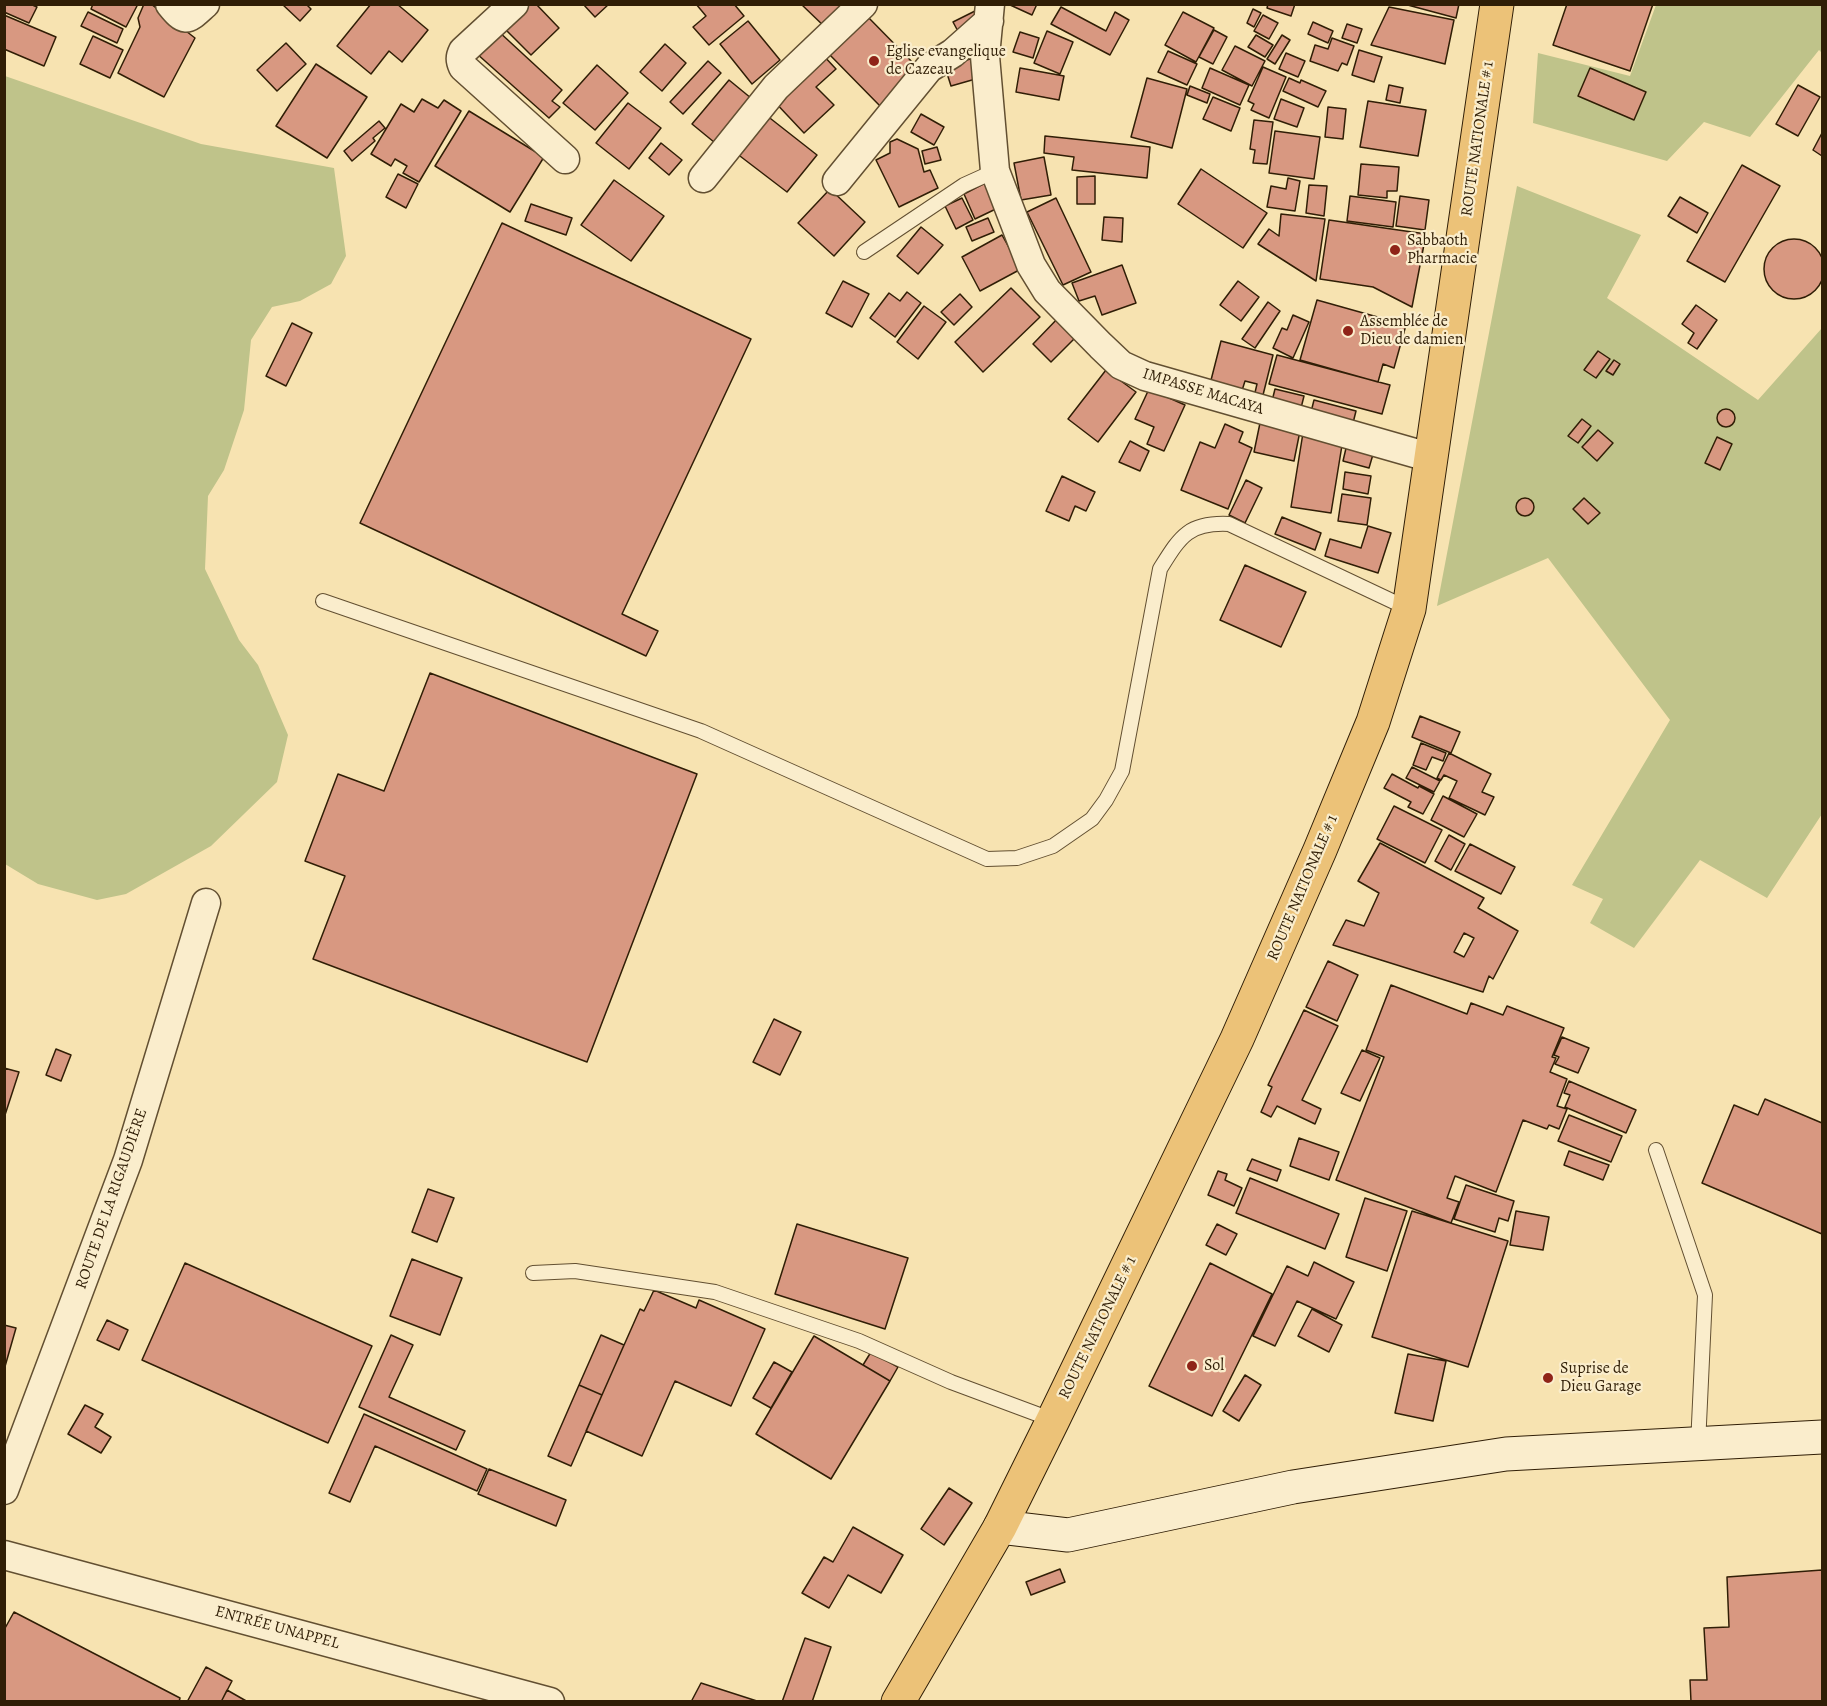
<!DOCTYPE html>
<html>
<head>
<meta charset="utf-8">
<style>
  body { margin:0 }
  #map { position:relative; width:1827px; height:1706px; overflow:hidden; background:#f7e3b1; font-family:Alegreya,serif }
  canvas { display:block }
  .frame { position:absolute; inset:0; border:6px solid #301e06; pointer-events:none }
</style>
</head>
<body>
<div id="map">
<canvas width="1827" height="1706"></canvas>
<div class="frame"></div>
</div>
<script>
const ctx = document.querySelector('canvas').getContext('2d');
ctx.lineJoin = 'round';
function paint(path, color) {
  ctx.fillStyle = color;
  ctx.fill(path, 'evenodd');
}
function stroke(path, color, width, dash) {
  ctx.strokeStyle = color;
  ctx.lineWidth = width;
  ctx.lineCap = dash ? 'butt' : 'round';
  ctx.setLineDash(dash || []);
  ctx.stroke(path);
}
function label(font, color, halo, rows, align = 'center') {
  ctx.font = font + ' Alegreya,serif';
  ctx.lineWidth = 4.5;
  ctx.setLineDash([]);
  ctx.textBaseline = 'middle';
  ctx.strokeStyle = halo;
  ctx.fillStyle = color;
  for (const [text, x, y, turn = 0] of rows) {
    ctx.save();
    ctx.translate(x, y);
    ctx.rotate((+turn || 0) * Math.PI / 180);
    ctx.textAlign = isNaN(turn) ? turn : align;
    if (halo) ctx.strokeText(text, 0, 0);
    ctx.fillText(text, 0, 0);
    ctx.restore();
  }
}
paint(new Path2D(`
  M1656,5H1822V53L1819,50L1750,137L1704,122L1667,161L1533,123L1538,53L1630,76Z
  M5,76L201,144L334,168L346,256L331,284L300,301L272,307L251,340L244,410L224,470L208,496L205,569L239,640L258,665L288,735L277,782L211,846L126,894L97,900L38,884L5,864Z
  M1517,186L1641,235L1607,298L1758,400L1822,328V814L1767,898L1700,860L1634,948L1590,923L1603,899L1572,885L1670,720L1548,558L1437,606Z`), '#bfc38a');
const building = new Path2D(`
  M4,4H30L37,7L29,23L4,12Z
  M93,4H138L126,27L91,9Z
  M144,4H151L195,38L164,97L118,73L140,27L138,18Z
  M282,4H306L311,9L300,21Z
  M371,4H397L428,30L402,62L389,51L371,74L337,46Z
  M523,4H536L559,28L531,55L502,26Z
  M583,4H609L595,17Z
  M696,4H734L744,16L709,45L693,27L706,16Z
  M801,4H839L846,11L828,30Z
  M1008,4H1037L1032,15Z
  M1268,4H1295L1291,16L1267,8Z
  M1404,4H1459L1456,18Z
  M1567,4H1653L1630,71L1553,45Z
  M1061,7L1106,31L1115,12L1129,20L1110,55L1051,24Z
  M1389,7L1454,20L1445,64L1371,45Z
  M1253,9L1261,13L1254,27L1247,23Z
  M977,10L983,23L960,35L953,22Z
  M88,12L123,29L117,43L81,26Z
  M1183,12L1214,28L1196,62L1165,45Z
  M865,14L921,71L882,108L827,52Z
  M4,15L56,37L44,66L4,49Z
  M1263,15L1278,23L1269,39L1254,31Z
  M748,21L780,60L752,84L720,44Z
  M1313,22L1333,31L1328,43L1308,34Z
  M1347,24L1362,29L1357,43L1342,38Z
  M497,30L562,90L552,101L560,107L549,118L476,53Z
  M1214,30L1227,37L1213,64L1199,57Z
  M1047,31L1073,42L1060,74L1034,63Z
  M1020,32L1039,38L1033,58L1013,52Z
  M1256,35L1273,45L1265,57L1248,47Z
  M1282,35L1290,40L1275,64L1267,59Z
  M93,36L123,50L110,78L80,64Z
  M1332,38L1354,46L1347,65L1342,63L1338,71L1310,61L1315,45L1328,49Z
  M286,43L306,64L277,91L257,70Z
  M665,44L686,63L662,91L640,72Z
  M1235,46L1265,61L1252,86L1222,70Z
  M1359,50L1382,57L1374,82L1352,75Z
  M1168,51L1197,64L1187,85L1158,72Z
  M821,53L836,69L816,87L834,105L804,133L772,99Z
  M1286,53L1305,61L1298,77L1279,69Z
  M973,58L979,78L951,86L945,67Z
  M708,61L721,73L683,114L670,102Z
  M316,64L367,97L327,158L276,126Z
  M597,65L628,93L595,130L563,103Z
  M1263,67L1286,77L1269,118L1251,110L1254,104L1248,101Z
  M1020,68L1064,76L1059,100L1016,92Z
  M1210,68L1249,85L1240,105L1202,88Z
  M1590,68L1646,92L1634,120L1578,96Z
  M1147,78L1187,89L1172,148L1131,137Z
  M1289,78L1300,83L1301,80L1326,91L1318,107L1283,91Z
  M729,80L757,103L720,147L692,124Z
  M1389,85L1403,88L1400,103L1386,100Z
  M1798,85L1820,97L1798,136L1776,124Z
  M1190,86L1210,94L1207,103L1187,95Z
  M1213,97L1240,108L1231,131L1203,119Z
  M422,99L438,108L444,100L461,111L419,182L403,173L407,166L395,159L391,166L371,154L401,104L414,112Z
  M1281,99L1304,108L1297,127L1274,119Z
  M1368,101L1426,110L1418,156L1360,147Z
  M628,103L661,128L629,169L596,143Z
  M1328,107L1346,109L1343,139L1325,137Z
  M469,111L544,157L510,212L435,166Z
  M921,114L944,127L934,145L911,132Z
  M766,115L817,155L787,192L736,153Z
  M1254,120L1273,122L1267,164L1253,163L1255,150L1250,149Z
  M379,121L385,128L373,138L375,141L352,161L344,151Z
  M1275,131L1320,137L1314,179L1269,173Z
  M1822,133V156L1813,150Z
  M1045,136L1150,147L1147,178L1072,170L1074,157L1044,153Z
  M897,139L918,149L924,172L930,170L938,188L899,207L876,160L890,153V142Z
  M661,143L682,160L669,175L649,158Z
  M937,147L941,160L925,164L922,151Z
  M1044,157L1051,195L1021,200L1014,163Z
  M1361,164L1399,167L1397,191H1387V198L1358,195Z
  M1742,165L1780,186L1725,282L1687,261Z
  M1201,169L1267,213L1243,248L1178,204Z
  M398,174L418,184L406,208L386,197Z
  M1095,176V204H1077V177Z
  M1288,178L1300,181L1295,211L1267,207L1271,186L1286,189Z
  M614,180L664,216L631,261L581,225Z
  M989,181L1002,206L975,219L964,194Z
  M1309,185L1327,186L1324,216L1306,213Z
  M830,189L865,222L834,256L798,223Z
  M1350,196L1396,202L1393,227L1347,221Z
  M1400,196L1429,200L1425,230L1396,226Z
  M1680,197L1708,213L1697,233L1668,216Z
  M962,198L973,220L956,229L945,206Z
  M1056,198L1091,272L1063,285L1027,212Z
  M531,204L572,218L566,235L525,221Z
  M1281,214L1325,219L1316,281L1258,244L1269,229L1279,236Z
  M1104,217L1123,218L1122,242L1102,240Z
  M988,218L994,232L972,241L966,227Z
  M1329,220L1426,234L1412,307L1373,287L1320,279Z
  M502,223L751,339L622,614L658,631L646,656L360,523Z
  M921,227L943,245L918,274L897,256Z
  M1002,235L1021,269L980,291L962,257Z
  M1764 269a30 30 0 1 1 60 0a30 30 0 1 1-60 0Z
  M1122,265L1136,303L1102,315L1095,296L1079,301L1072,283Z
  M843,281L869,294L852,327L826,313Z
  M1238,281L1259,297L1241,321L1220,305Z
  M1011,288L1040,317L983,372L955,342Z
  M907,292L921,303L895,337L870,318L889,293L900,301Z
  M960,294L972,307L954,325L941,312Z
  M1317,300L1406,325L1394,368L1383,364L1378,382L1300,360Z
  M1268,302L1280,311L1255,348L1242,339Z
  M1696,305L1717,320L1697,349L1688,343L1694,333L1682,324Z
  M924,306L946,322L918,359L897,342Z
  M1061,315L1080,333L1051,362L1033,344Z
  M1293,315L1309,322L1293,358L1273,348L1282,328L1287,330Z
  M292,323L312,333L286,386L266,376Z
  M1221,341L1273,355L1261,403L1253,401L1257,384L1245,381L1240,397L1209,388Z
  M1598,351L1610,359L1596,378L1584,370Z
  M1277,355L1390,385L1382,414L1269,384Z
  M1614,360L1620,364L1613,375L1606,371Z
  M1106,370L1136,392L1098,442L1068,419Z
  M1149,389L1185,405L1164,451L1147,444L1154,427L1135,419Z
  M1275,389L1304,396L1300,412L1271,405Z
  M1314,400L1356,411L1352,427L1310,416Z
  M1717 418a9 9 0 1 1 18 0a9 9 0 1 1-18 0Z
  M1582,419L1591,426L1578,443L1568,436Z
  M1260,423L1300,431L1294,461L1254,452Z
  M1225,424L1243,432L1239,442L1252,448L1228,509L1181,490L1200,442L1215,448Z
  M1598,430L1613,443L1597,461L1582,447Z
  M1303,433L1343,439L1331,513L1291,507Z
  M1717,437L1732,444L1720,470L1705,463Z
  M1130,441L1149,451L1140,471L1119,462Z
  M1347,444L1374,451L1369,468L1343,461Z
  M1345,472L1371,476L1368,494L1343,489Z
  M1062,476L1095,492L1086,511L1075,506L1069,521L1046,511Z
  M1246,480L1262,488L1245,523L1229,515Z
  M1342,494L1371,498L1367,525L1338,521Z
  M1516 507a9 9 0 1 1 18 0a9 9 0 1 1-18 0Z
  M1584,498L1600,513L1588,524L1573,509Z
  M1282,517L1321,533L1315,550L1275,534Z
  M1368,526L1391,533L1378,573L1325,556L1330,539L1361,548Z
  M1245,565L1306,592L1281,647L1220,620Z
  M430,673L697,774L587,1062L313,959L345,876L305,861L338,774L384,791Z
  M1420,716L1460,732L1451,753L1412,737Z
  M1421,743L1446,753L1443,761L1432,757L1426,770L1413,765Z
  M1449,753L1491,774L1482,792L1494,797L1485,815L1449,798L1457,781L1444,775L1441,780L1437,778Z
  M1412,767L1440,781L1434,792L1406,778Z
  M1392,774L1418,788L1419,786L1434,794L1423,814L1408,807L1411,802L1384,788Z
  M1443,796L1477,814L1464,837L1431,820Z
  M1394,806L1442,830L1425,863L1377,839Z
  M1449,835L1465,844L1451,870L1435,861Z
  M1380,843L1484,898L1478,908L1518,931L1493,979L1489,976L1483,992L1333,945L1346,920L1364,926L1379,893L1358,881ZM1464,933L1474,938L1464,957L1454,952Z
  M1470,844L1515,867L1501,894L1455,871Z
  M1328,961L1358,975L1337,1021L1306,1007Z
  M1391,985L1467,1014L1471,1003L1503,1015L1507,1006L1564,1028L1552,1057L1556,1058L1550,1072L1567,1079L1557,1106L1567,1109L1559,1129L1549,1125L1547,1129L1523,1120L1496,1192L1455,1176L1447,1198L1459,1202L1451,1223L1336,1180L1384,1057L1366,1050Z
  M1304,1010L1338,1026L1302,1100L1321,1109L1315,1124L1277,1106L1271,1117L1261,1112L1272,1087L1268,1085Z
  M774,1019L801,1032L780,1075L753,1062Z
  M1562,1037L1589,1048L1578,1073L1555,1064L1559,1057L1554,1055Z
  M56,1049L71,1055L61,1081L46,1075Z
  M1362,1050L1380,1058L1360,1101L1341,1093Z
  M4,1068L19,1072L4,1118Z
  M1569,1081L1636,1110L1626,1133L1565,1107L1570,1095L1564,1093Z
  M1765,1099L1822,1123V1234L1702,1183L1734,1105L1758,1115Z
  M1569,1115L1622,1136L1611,1162L1558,1141Z
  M1299,1138L1339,1152L1329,1180L1290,1166Z
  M1569,1151L1609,1165L1603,1180L1564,1165Z
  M1252,1159L1281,1170L1277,1181L1247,1170Z
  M1218,1171L1227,1174L1225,1180L1242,1188L1234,1206L1208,1195Z
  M1250,1178L1339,1214L1325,1249L1236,1213Z
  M1466,1185L1514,1201L1508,1221L1499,1218L1495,1232L1454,1219Z
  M428,1189L454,1198L437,1242L412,1232Z
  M1365,1198L1407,1211L1387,1271L1346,1257Z
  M1412,1211L1508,1241L1468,1367L1372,1337Z
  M1516,1211L1549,1217L1543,1250L1510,1245Z
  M797,1224L908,1258L885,1329L775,1294Z
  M1217,1224L1237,1234L1226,1255L1206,1245Z
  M412,1259L462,1278L440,1335L390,1316Z
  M1314,1262L1354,1282L1336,1319L1297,1301L1275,1346L1253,1336L1287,1266L1308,1276Z
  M185,1263L372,1346L328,1443L142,1360Z
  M1210,1263L1272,1294L1212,1416L1149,1386Z
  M654,1290L696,1308L699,1300L765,1329L731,1406L675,1381L642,1456L586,1431L640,1309L644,1311Z
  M1312,1309L1342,1325L1329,1352L1298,1336Z
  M107,1320L128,1330L119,1350L97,1340Z
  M4,1325L16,1328L4,1370Z
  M391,1335L413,1345L389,1397L465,1431L456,1450L359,1407Z
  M601,1335L624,1345L602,1395L579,1385Z
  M814,1336L890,1381L831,1479L756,1434Z
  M871,1352L898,1367L890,1381L863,1365Z
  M1408,1354L1446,1361L1433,1421L1395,1413Z
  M774,1362L792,1372L771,1408L753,1398Z
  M1245,1375L1261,1385L1239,1421L1223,1411Z
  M579,1385L602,1395L571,1466L548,1456Z
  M85,1405L103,1414L95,1427L111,1437L101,1453L68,1434Z
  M364,1414L487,1469L477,1491L375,1446L350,1502L329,1493Z
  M489,1469L566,1500L556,1526L478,1494Z
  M949,1488L972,1503L944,1545L921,1529Z
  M853,1527L903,1555L881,1593L848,1575L829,1608L802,1593L824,1557L833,1562Z
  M1060,1569L1065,1582L1031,1595L1026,1582Z
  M1822,1570V1702H1691L1690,1680H1707L1704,1628L1729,1627L1727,1577Z
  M14,1612L180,1698L179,1702H4V1630Z
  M805,1638L831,1647L812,1702H782Z
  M206,1667L232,1681L221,1702H187Z
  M701,1683L760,1702H691Z
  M227,1690L248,1702H221Z`);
paint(building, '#d89881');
stroke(building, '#301e06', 1.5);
const lane = new Path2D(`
  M864,252L964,185L995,171
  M323,601L701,731L987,859L1017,858L1053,846L1092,819L1106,800L1122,771L1160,569C1180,537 1188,522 1229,524L1409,609
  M1656,1150L1705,1295L1698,1445
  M533,1273L575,1271L715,1292L859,1341L951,1382L1053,1420`);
const street = new Path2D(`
  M170,4C186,24 187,20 205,4
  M514,4L463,51C460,57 460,60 463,67L565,159
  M990,4L985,56L995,171L1031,265L1047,291L1101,346L1121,365L1145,376L1432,458
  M703,178L776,87L863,4
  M837,181L929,68L953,53L989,21
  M4,1490L128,1160L206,903
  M4,1555L550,1702`);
const secondary = new Path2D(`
  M1000,1527L1068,1535L1293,1487L1506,1454L1822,1437`);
const primary = new Path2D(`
  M898,1702L1000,1527L1053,1420L1237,1039L1320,850L1373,722L1409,609L1497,4`);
stroke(lane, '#624f31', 16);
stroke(street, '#624f31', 31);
stroke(secondary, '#301e06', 35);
stroke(primary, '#301e06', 35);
stroke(lane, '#faedcc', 14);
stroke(street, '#faedcc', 28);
stroke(secondary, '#faedcc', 33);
stroke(primary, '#ecc278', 33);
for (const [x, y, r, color] of [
  [874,61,6,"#8f2418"],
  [1395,250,6,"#8f2418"],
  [1348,331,6,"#8f2418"],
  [1192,1366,6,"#8f2418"],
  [1548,1378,6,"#8f2418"]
]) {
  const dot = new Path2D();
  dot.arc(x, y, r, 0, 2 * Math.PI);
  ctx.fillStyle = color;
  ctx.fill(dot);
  stroke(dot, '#faedcc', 2);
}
label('16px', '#301e06', '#faedcc', [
  ["Eglise evangelique",886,52],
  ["de Cazeau",886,70],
  ["Sabbaoth",1407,241],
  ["Pharmacie",1407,259],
  ["Assemblée de",1360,322],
  ["Dieu de damien",1360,340],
  ["Sol",1204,1366],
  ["Suprise de",1560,1369],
  ["Dieu Garage",1560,1387]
], 'left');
label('16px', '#301e06', '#faedcc', [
  ["ROUTE NATIONALE # 1",1478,139,-82],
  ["IMPASSE MACAYA",1203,392,17],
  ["ROUTE NATIONALE # 1",1303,888,-67],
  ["ROUTE DE LA RIGAUDIÈRE",112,1199,-71],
  ["ROUTE NATIONALE # 1",1098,1328,-64],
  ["ENTRÉE UNAPPEL",277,1628,15]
]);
</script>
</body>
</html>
